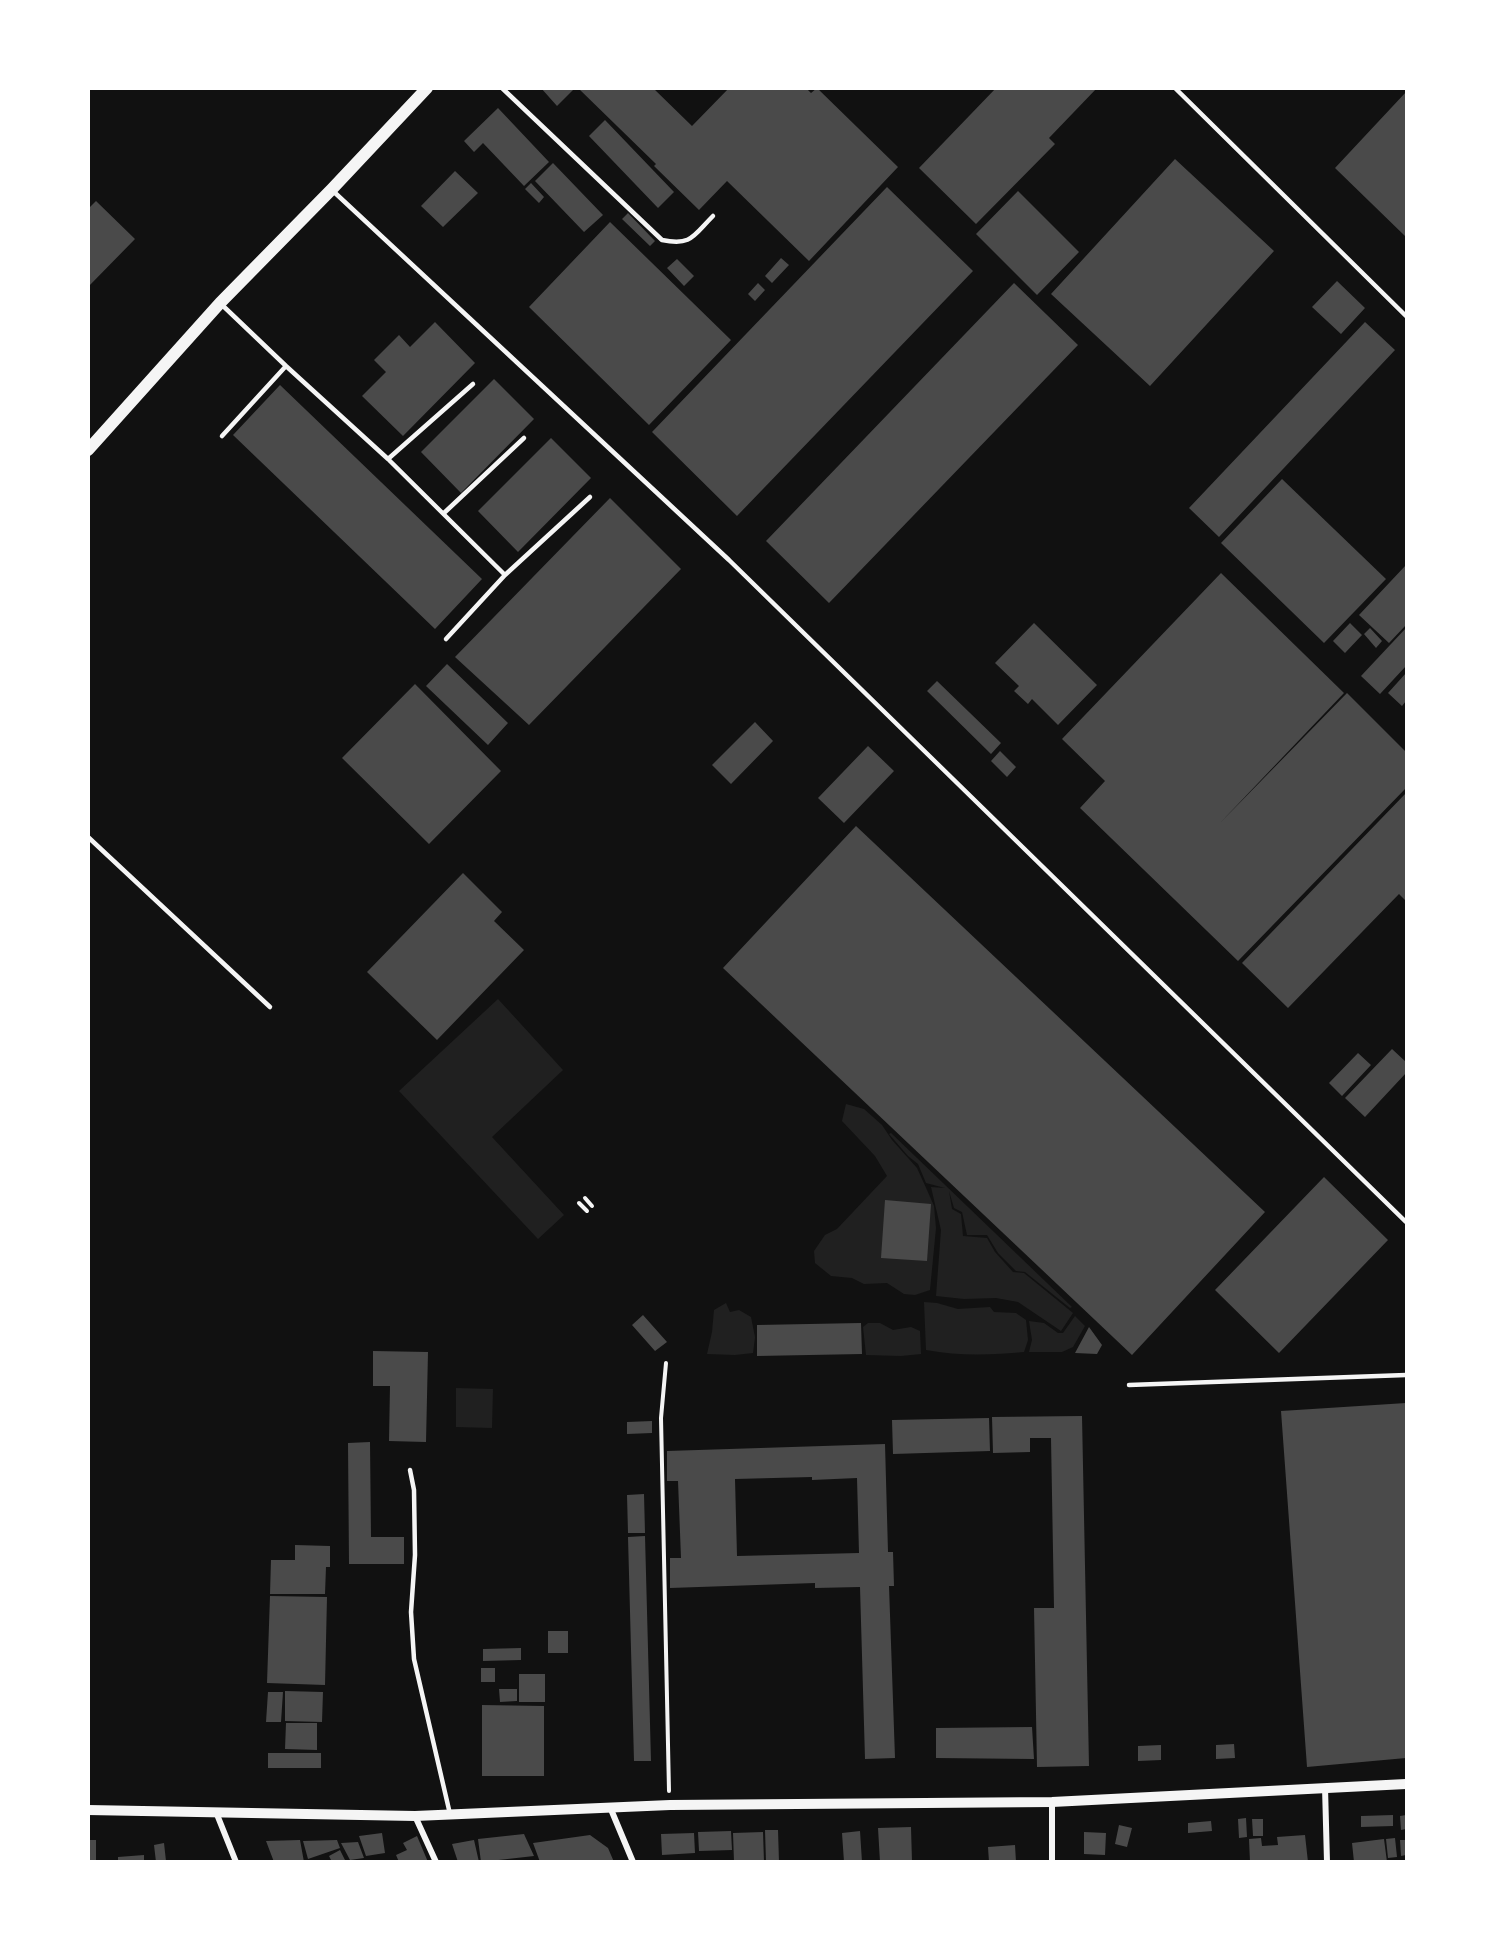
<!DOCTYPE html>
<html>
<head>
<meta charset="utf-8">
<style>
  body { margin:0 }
  #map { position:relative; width:1495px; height:1950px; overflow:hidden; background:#111; font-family:Barlow,sans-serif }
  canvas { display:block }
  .frame { position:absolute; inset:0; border:90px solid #fff; pointer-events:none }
</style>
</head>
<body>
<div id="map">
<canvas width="1495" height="1950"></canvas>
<div class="frame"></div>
</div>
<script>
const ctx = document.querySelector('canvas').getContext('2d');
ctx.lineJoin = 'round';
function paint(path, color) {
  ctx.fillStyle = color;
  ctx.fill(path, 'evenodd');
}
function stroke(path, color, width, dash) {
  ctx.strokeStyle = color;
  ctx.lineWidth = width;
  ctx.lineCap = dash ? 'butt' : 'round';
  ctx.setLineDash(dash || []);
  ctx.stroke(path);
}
paint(new Path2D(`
  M498,999L563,1070L492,1137L564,1215L538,1239L399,1091Z
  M846,1104L864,1109L882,1125L892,1140L917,1168L927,1190L934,1206L936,1228L930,1290L915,1295L904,1294L887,1283L864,1284L852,1278L831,1276L815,1263L814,1251L825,1235L837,1229L887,1176L875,1156L842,1121Z
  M891,1133L1072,1307L1070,1308L1025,1272L1016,1271L998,1253L987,1235H967L962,1212L954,1208L949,1191L952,1209L961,1214L963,1236L987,1238L995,1252L1013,1272L1024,1273L1073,1313L1061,1331L1018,1302L996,1298L964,1299L936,1296L941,1230L931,1187L945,1188L926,1183L918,1164L908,1156L889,1134Z
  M924,1302L937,1303L958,1309L990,1307L994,1312L1016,1313L1026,1320L1028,1340L1024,1352C991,1355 958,1356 926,1350Z
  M726,1303L730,1312L739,1310L751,1317L755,1337L753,1353L735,1355L707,1354L712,1332L714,1310Z
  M1075,1316L1085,1326L1073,1347L1062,1352H1029L1032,1340L1029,1321L1044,1323L1058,1333H1063Z
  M868,1323H880L893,1330L911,1327L920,1331L921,1354L901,1356L866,1355L863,1327Z
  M456,1388L493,1389L492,1428L456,1427Z`), '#202020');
paint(new Path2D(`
  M541,88H571L573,90L557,106Z
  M578,88H653L692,126L729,88H806L811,93L817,88L898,167L809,261L727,181L699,210L654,166L656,164Z
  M996,88H1097L1049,138L1055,144L976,224L919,168Z
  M1406,92V237L1335,168Z
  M498,108L549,162L524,186L483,143L474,152L464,141Z
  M605,120L674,192L658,208L589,136Z
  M1175,159L1274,251L1150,386L1051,294Z
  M553,163L603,215L584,232L535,181Z
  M455,171L478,193L443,227L421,206Z
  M531,183L544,197L539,203L525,189Z
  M887,187L973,271L737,516L652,432Z
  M1018,191L1079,252L1037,295L976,234Z
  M96,201L135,239L88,287V209Z
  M628,213L655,241L650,246L622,219Z
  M610,222L731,340L649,425L529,307Z
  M781,258L789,265L772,283L765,276Z
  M677,259L694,276L684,286L667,268Z
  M1337,281L1365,308L1341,334L1312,307Z
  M758,283L765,290L755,301L748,294Z
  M1014,283L1078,345L829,603L766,541Z
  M435,322L475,363L403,436L362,396L386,372L374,360L399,335L410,347Z
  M1365,322L1395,350L1219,537L1189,508Z
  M494,379L534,419L461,493L421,452Z
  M280,385L482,579L435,629L233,435Z
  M551,438L591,478L518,552L478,511Z
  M1282,479L1386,579L1324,643L1221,543Z
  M610,498L681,569L529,725L455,657Z
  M1406,565V625L1389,643L1359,615Z
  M1221,573L1344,693L1219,824L1347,693L1406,752V788L1238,961L1080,808L1105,781L1062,739Z
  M1034,623L1097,685L1058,725L1032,699L1028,704L1014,691L1019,686L995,663Z
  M1350,623L1362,635L1345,653L1333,641Z
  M1370,628L1382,641L1376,648L1364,634Z
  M1406,628V666L1380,694L1361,676Z
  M447,664L508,723L488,745L426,686Z
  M1406,673V701L1402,706L1388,693Z
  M937,681L1001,743L991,754L927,691Z
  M415,684L501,771L429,844L342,758Z
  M755,722L773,741L731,784L712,765Z
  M868,746L894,771L844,823L818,798Z
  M1000,751L1016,767L1007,777L991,761Z
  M1406,793V901L1399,894L1288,1008L1242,963Z
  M856,826L1265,1212L1132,1355L723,968Z
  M463,873L502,912L494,921L524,950L437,1040L367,972Z
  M1392,1049L1406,1062V1073L1365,1117L1345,1098Z
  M1358,1053L1371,1065L1342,1096L1329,1083Z
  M1324,1177L1388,1240L1279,1353L1215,1290Z
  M885,1200L931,1204L927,1261L881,1258Z
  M643,1315L667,1342L655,1351L632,1325Z
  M861,1323L862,1354L757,1356V1325Z
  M1089,1327L1102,1345L1097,1354L1075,1353Z
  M373,1351L428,1352L426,1442L389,1441L390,1386H373Z
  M1406,1403V1758L1307,1767L1281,1411Z
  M1082,1416L1089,1766L1037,1767L1034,1608H1054L1051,1438H1030V1452L993,1453L992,1417Z
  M989,1418L990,1451L893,1454L892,1420Z
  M652,1421V1433L627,1434V1422Z
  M370,1442L371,1537H404V1564H349L348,1443Z
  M885,1444L888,1552H893L894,1586H889L895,1758L865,1759L860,1587L815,1588V1583L670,1588V1558H681L678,1481H667V1451ZM812,1477V1480L857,1478L859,1553L737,1556L735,1479Z
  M644,1494L645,1533H628L627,1495Z
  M645,1536L651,1761H634L628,1537Z
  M295,1545L330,1546V1567H326L325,1594H270L271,1560H295Z
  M270,1596L327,1597L325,1685L267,1683Z
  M548,1631H568V1653H548Z
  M521,1648V1660L483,1661V1649Z
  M481,1668H495V1682H481Z
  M519,1674H545V1702H519Z
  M499,1689H517V1701L500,1702Z
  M285,1691L323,1692L322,1722L285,1721Z
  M268,1692H283L281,1722H266Z
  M482,1705L544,1706V1776H482Z
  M286,1723H317V1750L285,1749Z
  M1032,1727L1034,1759L936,1758V1728Z
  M1234,1744L1235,1758L1216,1759V1745Z
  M1161,1745V1760L1138,1761V1746Z
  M268,1753H321V1768H268Z
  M1393,1815V1826L1361,1827V1816Z
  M1406,1815V1829L1401,1830L1400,1816Z
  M1246,1818L1247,1837L1239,1838L1238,1819Z
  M1252,1819H1263V1836H1253Z
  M1211,1821L1212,1831L1188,1833V1823Z
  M1119,1825L1132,1828L1127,1847L1115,1844Z
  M911,1827L912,1862H880L878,1828Z
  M765,1830H778L779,1862H766Z
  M731,1831L732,1850L699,1851L698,1832Z
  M860,1831L862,1862H844L842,1833Z
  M763,1832L764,1862H734L733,1833Z
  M1084,1832L1106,1833L1105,1855L1084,1854Z
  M382,1833L385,1853L366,1856L359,1836Z
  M694,1833L695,1853L662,1855L661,1834Z
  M524,1834L534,1856L481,1862L478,1839Z
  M590,1835L608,1848L614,1862H540L533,1843Z
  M1305,1835L1308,1862H1250L1249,1839L1261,1838L1262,1846L1278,1845L1277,1837Z
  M417,1836L428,1862H399L396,1855L407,1850L403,1843Z
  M1395,1838L1397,1857L1388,1858L1386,1839Z
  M1384,1839L1387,1862H1354L1352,1843Z
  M88,1840H96V1862H88Z
  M300,1840L304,1862H274L266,1841Z
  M337,1840L340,1848L308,1859L303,1841Z
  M474,1840L479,1862H458L452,1844Z
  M1400,1840H1406V1855L1401,1856Z
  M358,1842L364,1858L350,1860L341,1843Z
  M164,1843L166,1861L156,1862L154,1845Z
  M1015,1845L1016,1862H989L988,1847Z
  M340,1850L345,1860L332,1862L329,1856Z
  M144,1855V1862H118V1857Z`), '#4a4a4a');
stroke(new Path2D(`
  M585,1198L592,1206
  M579,1203L587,1211
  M666,1363L661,1418L669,1791`), '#f5f5f5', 4);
stroke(new Path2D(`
  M502,88L662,240C692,246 693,236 713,216
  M1175,88L1406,316
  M333,191L729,560L1406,1222
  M220,303L286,366L388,459L505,575
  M222,436L286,366
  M388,459L473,384
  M444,513L524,438
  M446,639L505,575L590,497
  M88,837L270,1007
  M1129,1385L1406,1375
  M410,1470L414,1490L415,1555L411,1612L414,1659L450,1814`), '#f5f5f5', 4.5);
stroke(new Path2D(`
  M1325,1787L1327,1862
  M1052,1802V1862
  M610,1807L633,1862
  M216,1812L236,1862
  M415,1816L436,1862`), '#f5f5f5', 6);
stroke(new Path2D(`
  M88,1810L415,1816L670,1805L1052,1802L1406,1784`), '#f5f5f5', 10);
stroke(new Path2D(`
  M88,450L220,303L332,189L427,88`), '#f5f5f5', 12);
</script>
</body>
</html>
